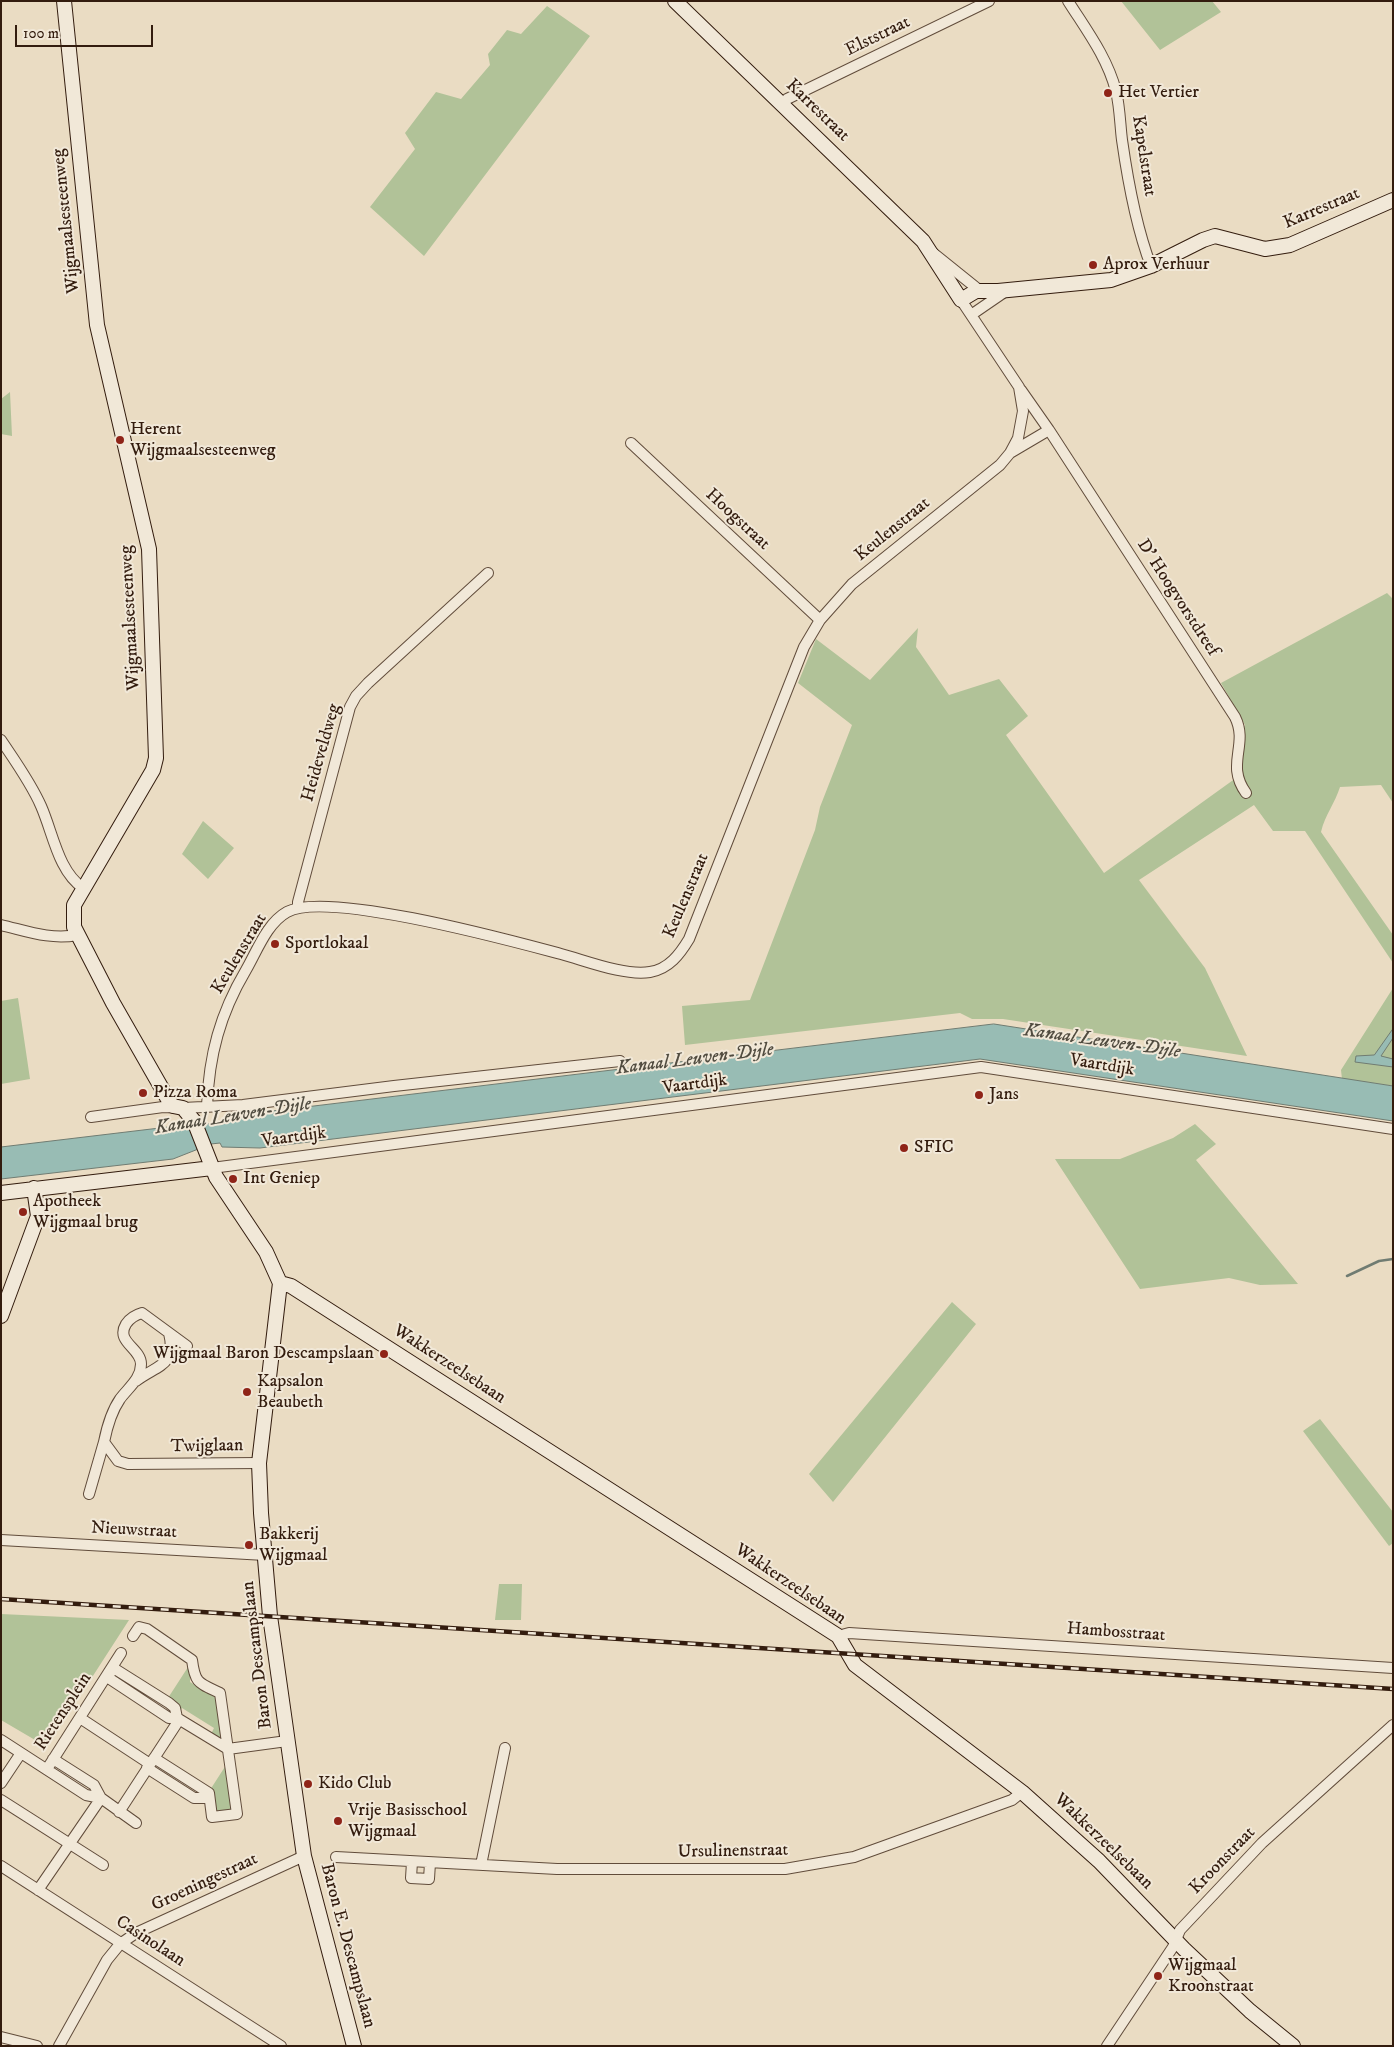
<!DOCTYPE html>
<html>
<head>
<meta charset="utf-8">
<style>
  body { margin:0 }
  #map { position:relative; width:1394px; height:2047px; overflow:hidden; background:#eadcc3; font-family:"IM FELL DW Pica",serif }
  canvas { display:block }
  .frame { position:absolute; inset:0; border:2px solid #331c0e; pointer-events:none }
  .scale { position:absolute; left:15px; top:25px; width:138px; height:22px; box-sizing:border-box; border:2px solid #331c0e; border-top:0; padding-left:6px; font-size:15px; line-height:18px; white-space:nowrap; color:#331c0e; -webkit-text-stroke:4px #f1e8d8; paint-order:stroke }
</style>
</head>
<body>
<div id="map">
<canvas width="1394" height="2047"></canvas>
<div class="frame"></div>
<div class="scale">100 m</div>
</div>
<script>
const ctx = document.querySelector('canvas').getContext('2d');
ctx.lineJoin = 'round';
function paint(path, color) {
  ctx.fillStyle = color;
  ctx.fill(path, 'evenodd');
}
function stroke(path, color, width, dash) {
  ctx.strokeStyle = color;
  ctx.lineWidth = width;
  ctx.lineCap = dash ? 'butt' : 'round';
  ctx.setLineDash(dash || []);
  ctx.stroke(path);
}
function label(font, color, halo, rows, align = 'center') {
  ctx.font = font + ' "IM FELL DW Pica",serif';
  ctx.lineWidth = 4;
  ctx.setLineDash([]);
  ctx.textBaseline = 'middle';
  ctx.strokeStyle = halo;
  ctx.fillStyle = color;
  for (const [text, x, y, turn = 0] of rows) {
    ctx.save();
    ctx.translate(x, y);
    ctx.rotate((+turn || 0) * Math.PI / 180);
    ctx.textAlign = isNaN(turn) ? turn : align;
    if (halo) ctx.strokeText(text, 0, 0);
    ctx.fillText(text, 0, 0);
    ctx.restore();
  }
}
paint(new Path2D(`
  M1121,1H1212L1221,12L1160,50Z
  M547,6L590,36L424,256L370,207L415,149L405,133L436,92L461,99L490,65L488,54L507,30L521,34Z
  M10,392L12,436L1,434V399Z
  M1387,593L1393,599V803L1381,785L1340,787C1335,803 1325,815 1321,832L1393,935V963L1305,831H1273L1254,805L1139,880L1205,968L1247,1056L1003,1019H972L960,1013L685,1045L682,1006L750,1000L815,830L820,807L852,725L798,683L816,639L870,680L918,628L916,647L949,695L999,679L1028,716L1006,735L1104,873L1236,778L1231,766L1235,757L1236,738L1245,725L1221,683Z
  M203,821L234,848L208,879L182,854Z
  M1393,988V1086L1342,1079L1341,1070Z
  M18,998L30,1079L1,1084V1001Z
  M1195,1124L1216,1144L1196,1160L1298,1284L1260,1285L1229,1278L1140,1289L1055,1159H1120L1173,1138Z
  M952,1302L976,1324L833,1502L809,1474Z
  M1320,1419L1393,1512V1543L1389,1546L1303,1431Z
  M499,1584H522L521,1620H495Z
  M1,1614L129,1620L47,1747L1,1720Z
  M190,1664V1682L218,1699L222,1737L219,1740L211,1734L214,1728L182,1708L178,1714L168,1698Z
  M228,1762L234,1810L215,1811L210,1790Z`), '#b1c298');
const water = new Path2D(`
  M994,1024L1393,1086V1121L980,1059L260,1148L222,1147L220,1143L211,1144L173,1159L1,1179V1147L168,1127C195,1130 222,1120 248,1114Z
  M1393,1029V1038L1381,1056L1393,1059V1067L1355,1062L1356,1056L1374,1055Z`);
paint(water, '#98bcb4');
stroke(water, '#707c72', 1);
stroke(new Path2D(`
  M1347,1276L1379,1261L1393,1259`), '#707c72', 2.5);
const street = new Path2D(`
  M1068,1C1087,31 1107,57 1116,91C1120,108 1120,124 1122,140C1128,182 1136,227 1151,266
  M783,104L787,99L989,1
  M933,253L979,290
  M971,315L1006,291
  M1049,430L1235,717C1249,745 1225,764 1246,793
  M631,443L820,620
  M1010,453L1049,430L1021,390
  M1,740C15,761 31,783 41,806C53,833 58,871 83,888
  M298,907V902L350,707L356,696L368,683L488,573
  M1,925C27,931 50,940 77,935
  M207,1106C209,1055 220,1014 246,970C257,951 267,923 287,912C327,890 512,941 561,954C587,961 624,976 650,972C669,969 680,954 689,939L804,647L820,620L852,584L1000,465L1010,453L1018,438L1023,411L1019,387L961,300
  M91,1117L163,1107L183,1108L243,1105L394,1086L620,1061
  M212,1168L981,1067L1393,1129
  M187,1346L142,1313C135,1315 130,1318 126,1324C115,1342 141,1348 141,1364C141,1379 128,1388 120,1399C111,1412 107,1427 104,1442L118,1461L128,1464L259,1463
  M136,1381C157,1365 177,1366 169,1333
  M89,1494L104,1442
  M1,1540L265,1555
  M133,1636L139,1627L147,1629L192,1660C195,1684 199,1683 220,1693L237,1814L212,1817L209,1793L154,1758
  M838,1636L849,1633L1393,1668
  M109,1672L110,1679L169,1718H177L228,1749L287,1741
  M109,1672L115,1669L169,1703L175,1708L177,1718
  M80,1718L150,1764
  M1,1740L86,1795L101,1798L136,1823
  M53,1759L94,1785L101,1798
  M147,1768L194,1798H209
  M47,1769L121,1653
  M1,1783L21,1753
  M1,1800L103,1865
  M119,1812L179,1720
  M336,1857L557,1869H785L854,1857L1012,1800L1022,1792
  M412,1862L411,1878L429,1879L430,1863
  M481,1865L505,1748
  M1,1866L281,2046
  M38,1890L101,1798
  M1,2037L37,2046
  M59,2046L107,1960L120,1944L136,1933L304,1856
  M1107,2046L1173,1947L1180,1930L1262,1843L1393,1725`);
const secondary = new Path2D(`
  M64,1L97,325L149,549L156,758L153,770L74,905V927L113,1003L169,1101L173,1106L183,1108L194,1121L216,1177L266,1252L280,1283L259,1463L261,1513L270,1616L304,1856L354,2046
  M675,1L923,241L961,300L976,291H998L1111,280L1151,266L1203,240L1215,236L1265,249L1290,245L1393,200
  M1,1193L212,1168
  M280,1283L291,1286L838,1636L855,1665L1022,1792L1099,1861L1184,1949L1250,2011L1293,2046
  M1,1316L38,1216L34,1188`);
stroke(street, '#614c3b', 12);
stroke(secondary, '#331c0e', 16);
stroke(street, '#f1e8d8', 10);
stroke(secondary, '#f1e8d8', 14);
const rail = new Path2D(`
  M1,1599L1393,1689`);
stroke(rail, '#331c0e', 4.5);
stroke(rail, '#f1e8d8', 2.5, [8]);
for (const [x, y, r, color] of [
  [1108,93,5,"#8f2418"],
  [1093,265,5,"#8f2418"],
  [120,440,5,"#8f2418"],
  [275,944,5,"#8f2418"],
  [143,1093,5,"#8f2418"],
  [979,1095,5,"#8f2418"],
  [904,1148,5,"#8f2418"],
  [233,1179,5,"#8f2418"],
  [23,1212,5,"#8f2418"],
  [384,1354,5,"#8f2418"],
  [247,1392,5,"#8f2418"],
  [249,1545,5,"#8f2418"],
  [308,1784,5,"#8f2418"],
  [338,1821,5,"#8f2418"],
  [1158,1976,5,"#8f2418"]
]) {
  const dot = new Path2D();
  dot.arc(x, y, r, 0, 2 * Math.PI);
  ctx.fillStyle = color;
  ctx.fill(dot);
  stroke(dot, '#f1e8d8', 2);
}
label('18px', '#331c0e', '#f1e8d8', [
  ["Elststraat",878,37,-26],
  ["Karrestraat",817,111,44],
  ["Kapelstraat",1143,156,81],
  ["Karrestraat",1322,209,-23],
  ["Wijgmaalsesteenweg",67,221,-96],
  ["Hoogstraat",737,520,43],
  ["Keulenstraat",893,530,-39],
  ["D' Hoogvorstdreef",1177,598,57],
  ["Wijgmaalsesteenweg",131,618,-93],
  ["Heideveldweg",322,753,-74],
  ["Keulenstraat",687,896,-67],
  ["Keulenstraat",240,954,-59],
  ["Vaartdijk",1102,1066,9],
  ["Vaartdijk",695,1085,-8],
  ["Vaartdijk",294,1138,-8],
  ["Wakkerzeelsebaan",449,1365,33],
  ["Twijglaan",207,1447,-1],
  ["Nieuwstraat",134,1531,3],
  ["Wakkerzeelsebaan",790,1585,34],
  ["Hambosstraat",1116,1633,4],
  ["Baron Descampslaan",258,1655,-97],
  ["Rietensplein",64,1712,-57],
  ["Wakkerzeelsebaan",1103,1842,44],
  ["Ursulinenstraat",733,1852,-1],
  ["Kroonstraat",1223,1861,-46],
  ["Groeningestraat",205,1883,-25],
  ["Casinolaan",150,1942,33],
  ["Baron E. Descampslaan",347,1946,75]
]);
label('18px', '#331c0e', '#f1e8d8', [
  ["Het Vertier",1118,93],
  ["Aprox Verhuur",1103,265],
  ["Herent",130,430],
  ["Wijgmaalsesteenweg",130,451],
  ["Sportlokaal",285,944],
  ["Pizza Roma",153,1093],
  ["Jans",989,1095],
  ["SFIC",914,1148],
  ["Int Geniep",243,1179],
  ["Apotheek",33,1202],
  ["Wijgmaal brug",33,1223],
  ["Wijgmaal Baron Descampslaan",374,1354,"right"],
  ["Kapsalon",257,1382],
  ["Beaubeth",257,1403],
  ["Bakkerij",259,1535],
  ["Wijgmaal",259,1556],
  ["Kido Club",318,1784],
  ["Vrije Basisschool",348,1811],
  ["Wijgmaal",348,1832],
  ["Wijgmaal",1168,1966],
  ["Kroonstraat",1168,1987]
], 'left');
label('italic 19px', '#514c40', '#f1e8d8', [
  ["Kanaal Leuven-Dijle",1102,1042,8],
  ["Kanaal Leuven-Dijle",695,1060,-7],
  ["Kanaal Leuven-Dijle",233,1117,-9]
]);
</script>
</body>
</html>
